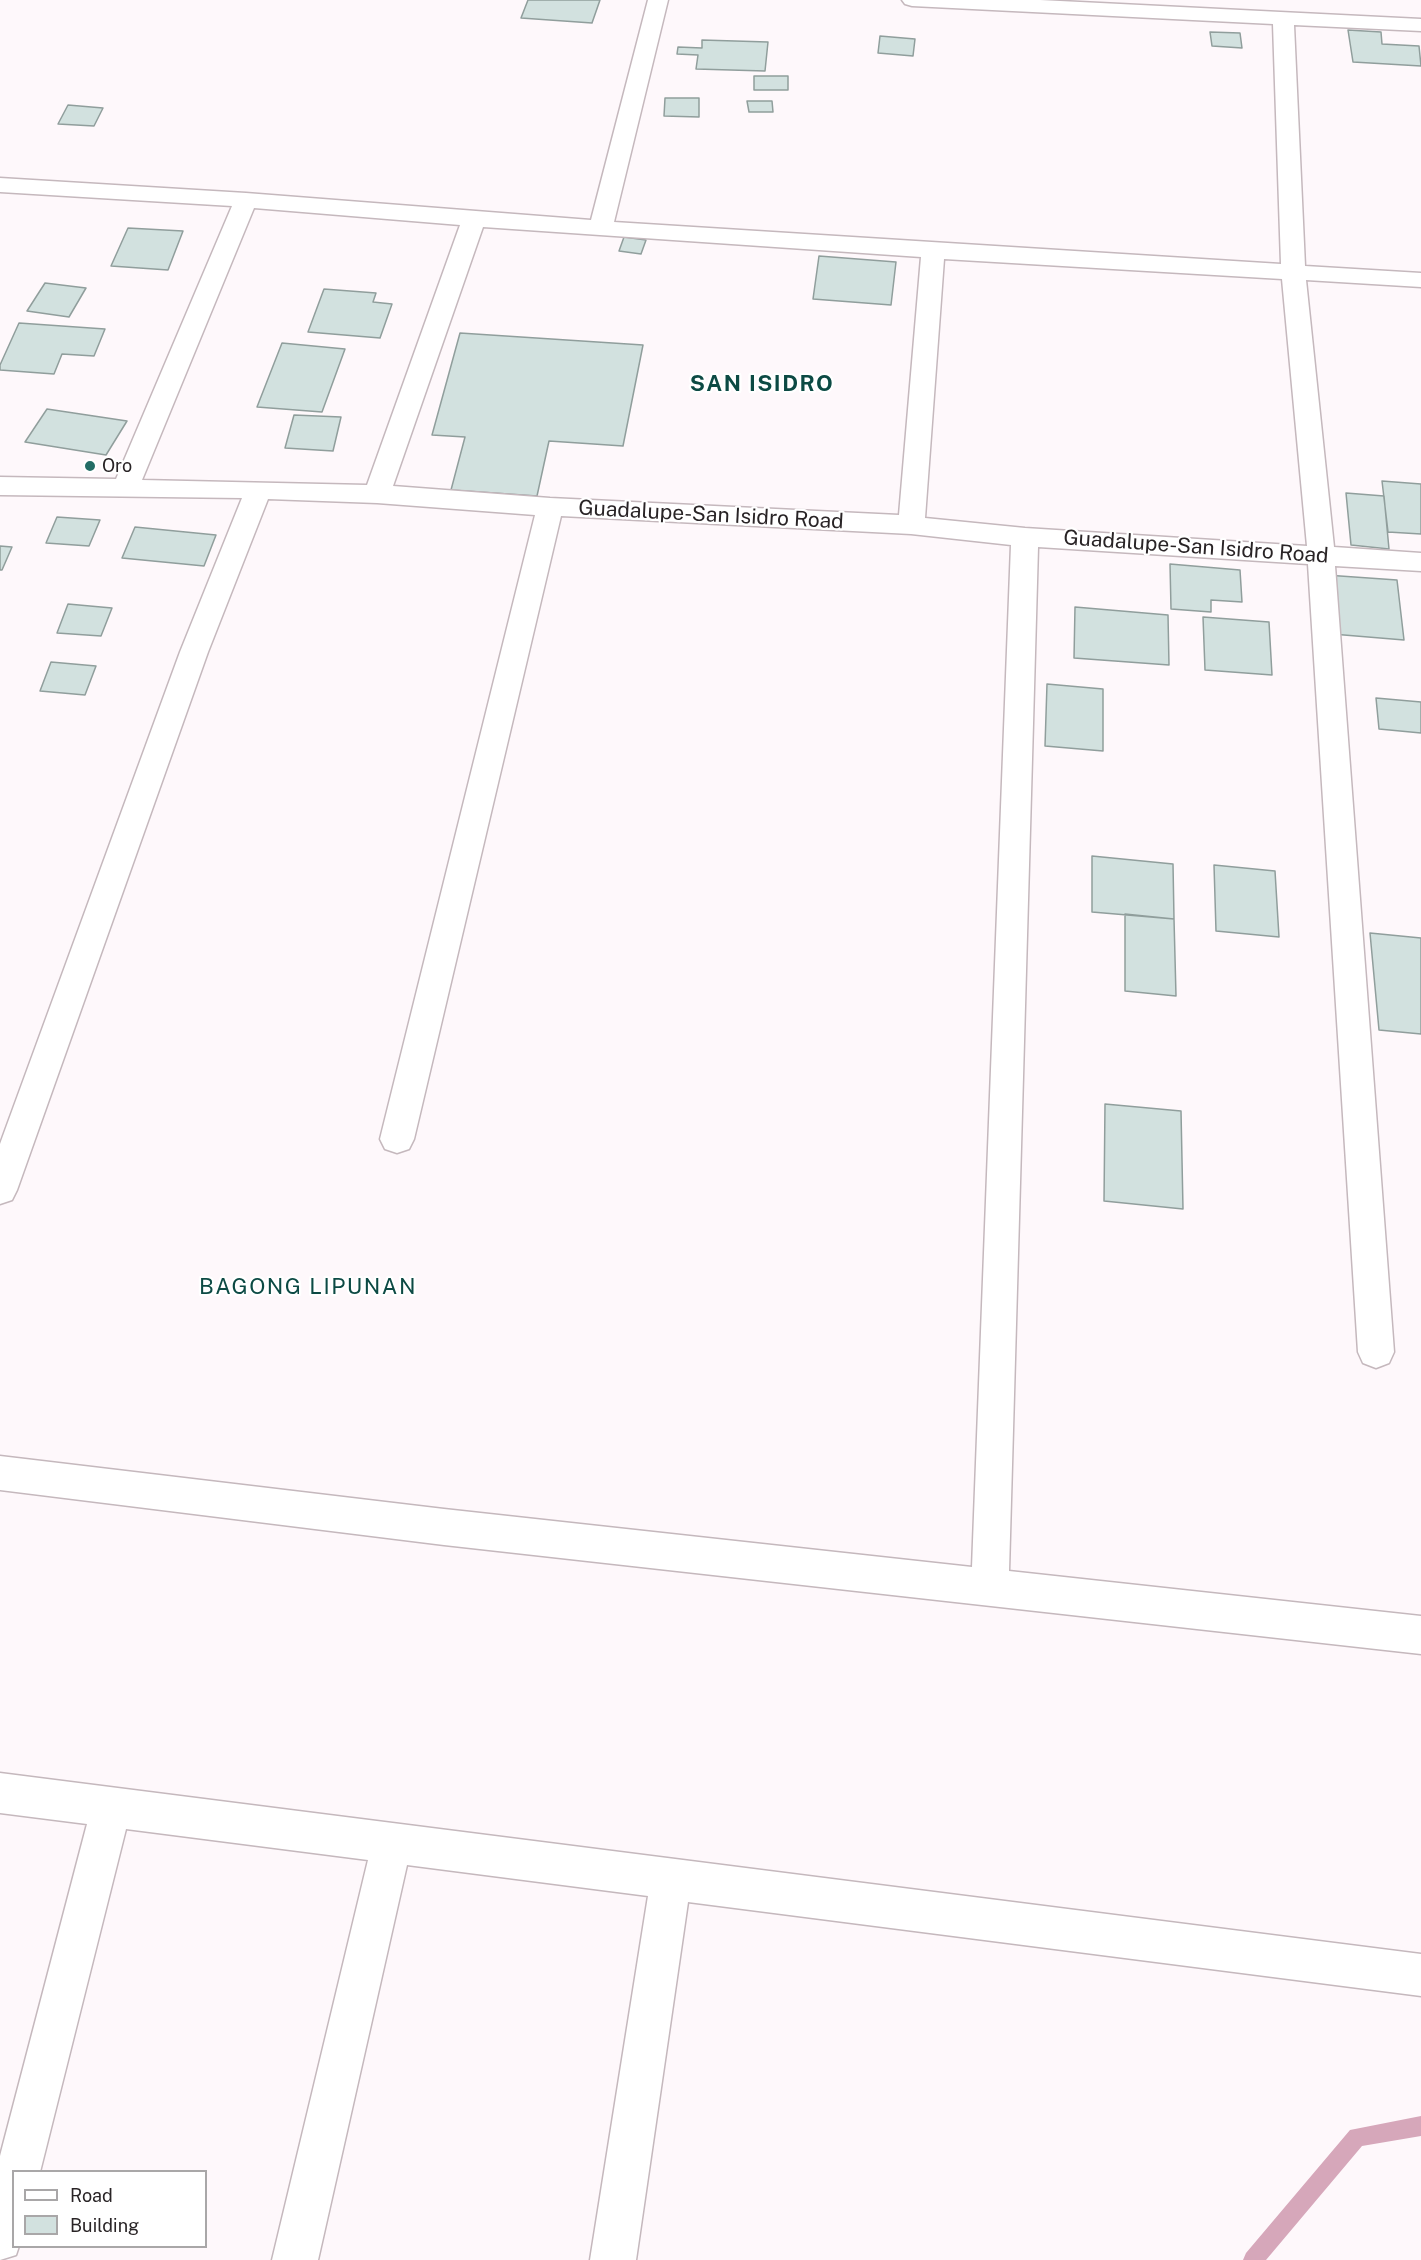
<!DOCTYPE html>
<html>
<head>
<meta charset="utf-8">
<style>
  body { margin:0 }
  #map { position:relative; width:1421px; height:2260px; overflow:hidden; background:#fef8fb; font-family:"Public Sans",sans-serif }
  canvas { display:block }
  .legend { position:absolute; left:12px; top:2170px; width:195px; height:78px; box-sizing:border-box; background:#fff; border:2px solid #a9a7a8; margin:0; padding:8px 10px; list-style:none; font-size:18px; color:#292426 }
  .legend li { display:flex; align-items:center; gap:12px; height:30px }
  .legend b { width:30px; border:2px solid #a9a7a8 }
</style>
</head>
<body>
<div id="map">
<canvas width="1421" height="2260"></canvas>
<ul class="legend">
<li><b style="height:8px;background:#fff"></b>Road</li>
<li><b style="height:16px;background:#d2e1df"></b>Building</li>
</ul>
</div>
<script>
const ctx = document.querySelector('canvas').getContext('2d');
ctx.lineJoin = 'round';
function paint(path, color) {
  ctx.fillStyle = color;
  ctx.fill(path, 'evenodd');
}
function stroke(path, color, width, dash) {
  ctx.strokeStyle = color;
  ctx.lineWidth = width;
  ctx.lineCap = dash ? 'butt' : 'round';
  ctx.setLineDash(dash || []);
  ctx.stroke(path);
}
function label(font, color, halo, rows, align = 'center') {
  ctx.font = font + ' "Public Sans",sans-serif';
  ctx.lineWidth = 4.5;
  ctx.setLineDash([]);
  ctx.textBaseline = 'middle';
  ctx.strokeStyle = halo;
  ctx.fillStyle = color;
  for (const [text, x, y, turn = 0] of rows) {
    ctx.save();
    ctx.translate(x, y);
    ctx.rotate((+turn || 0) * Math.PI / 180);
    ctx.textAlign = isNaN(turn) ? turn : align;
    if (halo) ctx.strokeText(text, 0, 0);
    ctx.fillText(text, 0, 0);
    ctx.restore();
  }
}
paint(new Path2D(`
  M1421,2116V2136L1362,2146L1266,2260H1243L1246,2253L1350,2130Z`), '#d6a7ba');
const building = new Path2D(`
  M528,0H600L592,23L521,18Z
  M1348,30L1381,32L1382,44L1419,46L1421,66L1353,62Z
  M1210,32L1240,33L1242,48L1212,46Z
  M880,36L915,39L913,56L878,53Z
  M702,40L768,42L765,71L696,69L698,55L677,54L678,47L702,48Z
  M754,76H788V90H754Z
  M665,98H699V117L664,116Z
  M747,101H772L773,112H749Z
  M68,105L103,108L94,126L58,124Z
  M128,228L183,231L168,270L111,266Z
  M624,237L646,240L641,254L619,251Z
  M819,256L896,262L891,305L813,299Z
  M45,283L86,288L69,317L27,311Z
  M324,289L376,293L373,302L392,304L380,338L308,332Z
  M19,323L105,329L94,356L62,354L54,374L0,370V365Z
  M460,333L643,345L623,446L549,441L537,496L451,490L465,437L432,435Z
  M282,343L345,349L322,412L257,407Z
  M47,409L127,421L106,455L25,442Z
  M294,415L341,417L333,451L285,448Z
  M1382,481L1421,484V534L1388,532Z
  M1346,493L1384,496L1389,549L1351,545Z
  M57,517L100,520L89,546L46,543Z
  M135,527L216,535L204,566L122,558Z
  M0,546L12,547L2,570H0Z
  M1170,564L1240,570L1242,602L1211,600V612L1171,609Z
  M1326,575L1397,580L1404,640L1332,634Z
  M68,604L112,608L101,636L57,633Z
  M1075,607L1168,615L1169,665L1074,658Z
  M1203,617L1269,622L1272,675L1205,670Z
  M51,662L96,666L85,695L40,691Z
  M1047,684L1103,689V751L1045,746Z
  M1376,698L1421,702V733L1379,729Z
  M1092,856L1173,864L1174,919L1092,912Z
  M1214,865L1275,871L1279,937L1216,931Z
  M1125,914L1174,919L1176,996L1125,991Z
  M1370,933L1421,938V1034L1379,1030Z
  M1105,1104L1181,1111L1183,1209L1104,1201Z`);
paint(building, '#d2e1df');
stroke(building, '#909e9c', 1.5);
const minor = new Path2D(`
  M648,0H668L614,222L1281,264L1273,24L912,6L905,4L902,0H1040L1421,19V31L1294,25L1305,266L1421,273V287L1306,280L1334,547L1421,553V571L1335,566L1394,1352L1389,1363L1376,1368L1363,1363L1358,1352L1308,564L1038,547L1009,1571L1421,1616V1654L444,1545L0,1490V1456L444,1509L972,1567L1011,545L911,534L561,516L414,1139L409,1149L397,1153L385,1149L380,1139L535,515L377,503L268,499L208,652L17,1190L12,1200L0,1204V1144L180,652L242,498L0,495V477L116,479L232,206L0,192V178L246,193L591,220ZM254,208L460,225L367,485L142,480ZM483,227L921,257L899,515L550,498L393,486ZM944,259L1282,279L1307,546L1025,528L925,518Z
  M0,1773L1421,1954V1996L688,1902L636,2260H590L648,1896L407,1865L318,2260H272L368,1860L126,1829L40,2172H14V2246H19L16,2255L0,2260V2156L87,1824L0,1813Z`);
stroke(minor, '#c5b8bd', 3);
paint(minor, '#fff');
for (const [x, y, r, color] of [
  [90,466,6,"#236c65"]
]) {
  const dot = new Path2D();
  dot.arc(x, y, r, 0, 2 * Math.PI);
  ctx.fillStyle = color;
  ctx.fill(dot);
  stroke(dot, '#fff', 2);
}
label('18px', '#292426', '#fff', [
  ["Oro",102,466]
], 'left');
label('21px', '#292426', '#fff', [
  ["Guadalupe-San Isidro Road",711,515,3],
  ["Guadalupe-San Isidro Road",1196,547,4]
]);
ctx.letterSpacing = '1.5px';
label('bold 22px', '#0c4a44', '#fff', [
  ["SAN ISIDRO",762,384]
]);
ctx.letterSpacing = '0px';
ctx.letterSpacing = '1.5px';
label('22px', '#0c4a44', '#fff', [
  ["BAGONG LIPUNAN",308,1287]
]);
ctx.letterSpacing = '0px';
</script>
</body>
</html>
